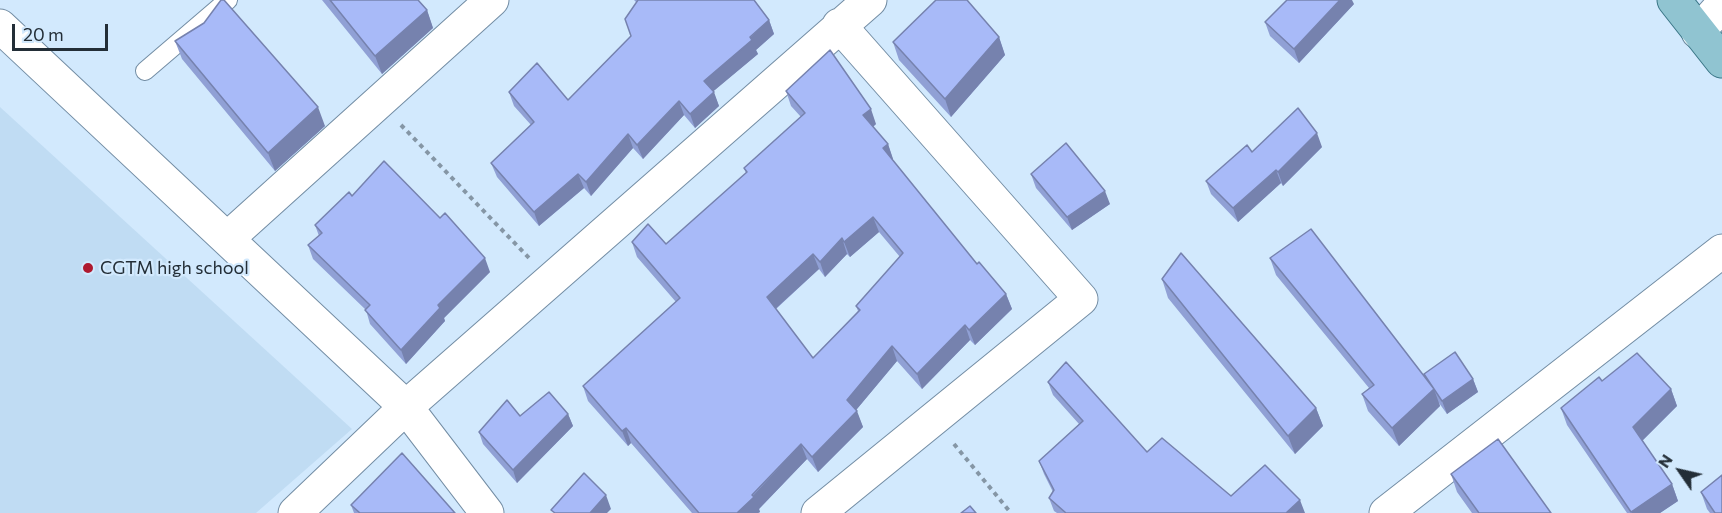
<!DOCTYPE html>
<html>
<head>
<meta charset="utf-8">
<style>
  body { margin:0 }
  #map { position:relative; width:1722px; height:513px; overflow:hidden; background:#d2e9fd; font-family:Commissioner,sans-serif }
  canvas { display:block }
  .north { position:absolute; left:1650px; top:441px; width:60px; height:60px; -webkit-text-stroke:4px #d2e9fd; paint-order:stroke; rotate:304deg; font-size:16px; font-weight:700; line-height:24px; text-align:center; color:#232e37 }
  .north::after { content:''; display:block; margin:auto; width:21px; height:27px; background:#232e37; clip-path:polygon(50% 0,100% 100%,50% 72%,0 100%) }
  .scale { position:absolute; left:12px; top:24px; width:96px; height:27px; box-sizing:border-box; border:3px solid #232e37; border-top:0; padding-left:8px; font-size:18px; line-height:21px; white-space:nowrap; color:#232e37; -webkit-text-stroke:4px #d2e9fd; paint-order:stroke }
</style>
</head>
<body>
<div id="map">
<canvas width="1722" height="513"></canvas>
<div class="north">N</div>
<div class="scale">20 m</div>
</div>
<script>
const ctx = document.querySelector('canvas').getContext('2d');
ctx.lineJoin = 'round';
function paint(path, color) {
  ctx.fillStyle = color;
  ctx.fill(path, 'evenodd');
}
function stroke(path, color, width, dash) {
  ctx.strokeStyle = color;
  ctx.lineWidth = width;
  ctx.lineCap = dash ? 'butt' : 'round';
  ctx.setLineDash(dash || []);
  ctx.stroke(path);
}
function label(font, color, halo, rows, align = 'center') {
  ctx.font = font + ' Commissioner,sans-serif';
  ctx.lineWidth = 4.5;
  ctx.setLineDash([]);
  ctx.textBaseline = 'middle';
  ctx.strokeStyle = halo;
  ctx.fillStyle = color;
  for (const [text, x, y, turn = 0] of rows) {
    ctx.save();
    ctx.translate(x, y);
    ctx.rotate((+turn || 0) * Math.PI / 180);
    ctx.textAlign = isNaN(turn) ? turn : align;
    if (halo) ctx.strokeText(text, 0, 0);
    ctx.fillText(text, 0, 0);
    ctx.restore();
  }
}
paint(new Path2D(`
  M0,107L352,429L256,513H0Z`), '#c0dcf3');
const service = new Path2D(`
  M145,71L228,0`);
const minor = new Path2D(`
  M0,26L406,407L487,513
  M1698,32L1722,5
  M227,239L492,0
  M295,513L406,407L870,0
  M818,513L1081,299L839,25
  M1386,513L1722,251`);
const primary = new Path2D(`
  M1674,0L1722,61`);
stroke(service, '#738da4', 20);
stroke(minor, '#738da4', 35);
stroke(primary, '#3a7687', 35);
stroke(new Path2D(`
  M401,125L529,258
  M954,444L1011,513`), '#8596a5', 4, [4.5, 4.5]);
stroke(service, '#fff', 18);
stroke(minor, '#fff', 33);
stroke(primary, '#90c4d1', 33);
paint(new Path2D(`
  M322,0H418L427,10L433,28L382,74Z
  M634,0H754L769,20L774,34L756,50L758,54L713,91L719,106L695,128L684,115L643,159L633,148L591,196L584,188L539,226L497,177L491,163L531,125L514,106L509,92L568,100L631,36L636,2Z
  M1354,4L1299,63L1270,36L1265,22Z
  M999,37L1005,55L951,117L899,60L893,42Z
  M175,41L325,126L275,171L182,59Z
  M786,91L876,124L873,127L888,144L893,159L892,160L977,264L1006,294L1012,309L975,345L970,340L922,389L897,361L856,410L863,427L818,472L807,459L759,509L760,512L758,513H692L631,443L628,446L588,401L583,386L676,302L637,257L632,242L666,244L746,173L744,168L801,117L791,106ZM879,232L900,257L856,306L858,311L813,358L776,309L819,269L825,277L847,254L850,257Z
  M1322,147L1283,186L1281,183L1238,222L1211,194L1206,181L1252,152Z
  M1031,174L1110,204L1072,230L1036,188Z
  M352,196L490,272L444,318L445,321L406,364L370,324L366,310L313,259L308,245L319,236L315,225Z
  M1270,258L1425,377L1424,374L1473,379L1478,392L1447,414L1439,403L1440,406L1399,446L1368,411L1362,394L1369,388L1276,275Z
  M1162,279L1316,408L1323,426L1295,454L1168,298Z
  M1048,382L1147,452L1231,496L1305,513H1057L1054,511L1049,498L1053,492L1044,474L1039,461L1079,424L1053,395Z
  M1671,389L1677,406L1642,441L1672,484L1678,501L1660,513H1627L1567,425L1561,408Z
  M568,414L573,426L517,483L483,444L479,432L520,416Z
  M1451,474L1551,513H1472L1457,492Z
  M1701,492L1722,513H1710L1707,509Z
  M351,505L455,513H354Z`), '#90a0d5');
paint(new Path2D(`
  M1340,0H1352L1354,4L1299,63L1294,49Z
  M427,10L433,28L382,74L375,56Z
  M769,20L774,34L756,50L758,54L709,95L704,81Z
  M999,37L1005,55L951,117L945,99Z
  M714,92L719,106L695,128L690,114Z
  M679,101L684,115L643,159L637,145Z
  M318,107L325,126L275,171L268,153Z
  M871,109L876,124L869,130L863,115Z
  M1317,133L1322,147L1283,186L1278,172Z
  M628,134L633,148L591,196L586,182Z
  M888,144L893,159L888,163L883,148Z
  M1276,170L1281,183L1238,222L1233,208Z
  M578,174L584,188L539,226L534,212Z
  M1105,191L1110,204L1072,230L1067,217Z
  M873,217L879,232L850,257L844,242Z
  M842,238L847,254L825,277L820,262Z
  M813,254L819,269L772,312L767,297Z
  M485,258L490,272L444,318L445,321L406,364L401,350L438,305Z
  M1006,294L1012,309L975,345L969,330Z
  M965,325L970,340L922,389L917,374Z
  M892,346L897,361L852,415L847,400Z
  M1473,379L1478,392L1447,414L1442,401Z
  M1434,389L1440,406L1399,446L1392,428Z
  M1671,389L1677,406L1639,444L1633,427Z
  M1316,408L1323,426L1295,454L1288,436Z
  M857,411L863,427L818,472L812,457Z
  M568,414L573,426L517,483L513,470Z
  M626,428L631,443L628,446L622,431Z
  M801,444L807,459L759,509L760,512L758,513H737Z
  M1672,484L1678,501L1660,513H1632L1631,512Z
  M606,495L611,509L607,513H590Z
  M1300,500L1305,513H1286Z`), '#7682ae');
const building = new Path2D(`
  M221,0H224L318,107L268,153L175,41L204,23Z
  M330,0H418L427,10L375,56Z
  M638,0H754L769,20L750,37L752,40L704,81L714,92L690,114L679,101L637,145L628,134L586,182L578,174L534,212L491,163L534,122L509,92L537,63L568,100L631,36L625,19Z
  M936,0H967L999,37L945,99L893,42Z
  M1287,0H1340L1294,49L1265,22Z
  M830,50L871,109L863,115L888,144L883,148L977,264L979,262L1006,294L969,330L965,325L917,374L892,346L847,400L857,411L812,457L801,444L752,495L754,497L737,513H699L626,428L622,431L583,386L680,298L632,242L648,224L666,244L747,172L744,168L805,113L786,91ZM873,217L903,253L856,306L860,310L813,358L767,297L813,254L820,262L842,238L844,242Z
  M1298,108L1317,133L1278,172L1276,170L1233,208L1206,181L1247,145L1252,152Z
  M1066,143L1105,191L1067,217L1031,174Z
  M384,161L440,218L445,213L485,258L438,305L440,308L401,350L365,310L370,305L308,245L322,233L315,225L349,192L352,196Z
  M1311,229L1434,389L1392,428L1362,394L1374,385L1270,258Z
  M1181,253L1316,408L1288,436L1162,279Z
  M1455,352L1473,379L1442,401L1424,374Z
  M1637,353L1671,389L1633,427L1672,484L1631,512L1561,408L1599,377L1602,381Z
  M1066,362L1147,452L1162,438L1231,496L1265,465L1300,500L1286,513H1066L1049,498L1054,490L1039,461L1083,421L1048,382Z
  M549,392L568,414L513,470L479,432L507,400L520,416Z
  M1498,439L1551,513H1479L1451,474Z
  M402,453L455,513H360L351,505Z
  M584,473L606,495L590,513H555L551,510Z
  M1722,475V513H1715L1701,492Z
  M970,506L976,513H961Z`);
paint(building, '#a8baf8');
stroke(building, '#7682ae', 1.5);
for (const [x, y, r, color] of [
  [88,268,6,"#ae1a2f"]
]) {
  const dot = new Path2D();
  dot.arc(x, y, r, 0, 2 * Math.PI);
  ctx.fillStyle = color;
  ctx.fill(dot);
  stroke(dot, '#d2e9fd', 2);
}
label('18px', '#232e37', '#d2e9fd', [
  ["CGTM high school",100,268]
], 'left');
</script>
</body>
</html>
